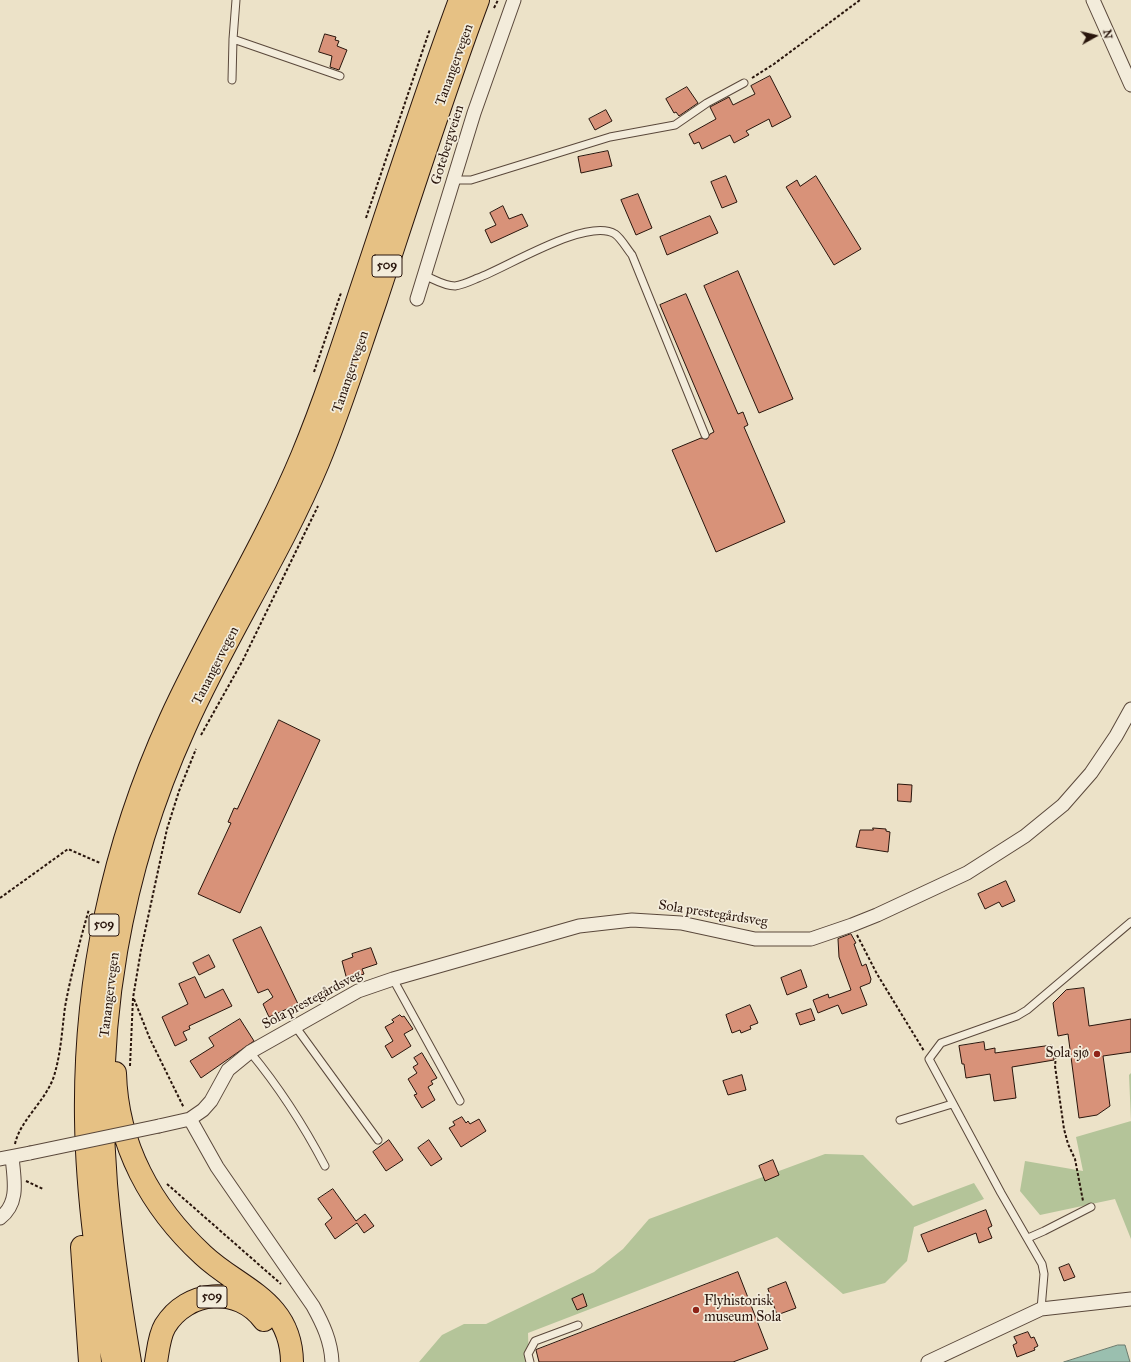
<!DOCTYPE html>
<html>
<head>
<meta charset="utf-8">
<style>
  body { margin:0 }
  #map { position:relative; width:1131px; height:1362px; overflow:hidden; background:#ece2c8; font-family:"IM FELL Great Primer",serif }
  canvas { display:block }
  .north { position:absolute; left:1075px; top:16px; width:40px; height:40px; -webkit-text-stroke:3px #f3ecdb; paint-order:stroke; rotate:82deg; font-size:11px; font-weight:700; line-height:16px; text-align:center; color:#29150c }
  .north::after { content:''; display:block; margin:auto; width:14px; height:18px; background:#29150c; clip-path:polygon(50% 0,100% 100%,50% 72%,0 100%) }
</style>
</head>
<body>
<div id="map">
<canvas width="1131" height="1362"></canvas>
<div class="north">N</div>
</div>
<script>
const ctx = document.querySelector('canvas').getContext('2d');
ctx.lineJoin = 'round';
function paint(path, color) {
  ctx.fillStyle = color;
  ctx.fill(path, 'evenodd');
}
function stroke(path, color, width, dash) {
  ctx.strokeStyle = color;
  ctx.lineWidth = width;
  ctx.lineCap = dash ? 'butt' : 'round';
  ctx.setLineDash(dash || []);
  ctx.stroke(path);
}
function label(font, color, halo, rows, align = 'center') {
  ctx.font = font + ' "IM FELL Great Primer",serif';
  ctx.lineWidth = 3.5;
  ctx.setLineDash([]);
  ctx.textBaseline = 'middle';
  ctx.strokeStyle = halo;
  ctx.fillStyle = color;
  for (const [text, x, y, turn = 0] of rows) {
    ctx.save();
    ctx.translate(x, y);
    ctx.rotate((+turn || 0) * Math.PI / 180);
    ctx.textAlign = isNaN(turn) ? turn : align;
    if (halo) ctx.strokeText(text, 0, 0);
    ctx.fillText(text, 0, 0);
    ctx.restore();
  }
}
paint(new Path2D(`
  M1131,1073V1239L1115,1199L1040,1215L1020,1191L1025,1161L1083,1171L1076,1137L1131,1121L1129,1075Z
  M825,1154L863,1155L913,1206L974,1183L984,1199L914,1227L907,1261L885,1283L843,1294L777,1237L528,1333L529,1362H419L442,1335L464,1324H486L594,1272L623,1249L649,1219Z`), '#b4c499');
const water = new Path2D(`
  M1118,1345H1125L1130,1362H1064Z`);
paint(water, '#9abfaf');
stroke(water, '#6d7b6e', 1);
const building = new Path2D(`
  M325,34L336,37L335,40L339,41L337,46L347,50L339,70L330,67L332,56L319,52Z
  M770,76L791,117L772,127L769,119L746,131L749,135L734,143L730,135L702,149L699,142L694,144L689,134L716,119L710,107L729,97L733,105L755,94L751,86Z
  M687,87L698,103L679,116L676,112L674,113L666,99Z
  M606,110L612,121L595,130L589,119Z
  M608,151L612,166L581,173L578,157Z
  M726,176L737,202L722,208L711,182Z
  M816,176L861,249L834,265L786,187L797,180L800,186Z
  M638,194L652,228L636,235L621,200Z
  M503,206L509,219L522,214L528,226L491,243L485,230L496,225L490,213Z
  M710,216L718,233L667,255L660,237Z
  M738,271L793,399L759,413L704,286Z
  M686,294L738,414L743,412L748,425L744,427L785,522L716,552L672,450L701,438L707,439L710,434L714,432L660,305Z
  M279,720L320,740L240,913L198,894L231,823L228,822L234,808L237,809Z
  M898,784L912,785L911,802L898,801Z
  M873,828L886,829V831L890,832L888,852L856,847L860,830H873Z
  M1006,881L1015,901L1002,907L999,902L985,909L978,894Z
  M261,927L298,1004L269,1017L263,1004L273,997L268,989L258,993L233,940Z
  M851,934L856,943L854,944L862,966L866,964L871,979L870,983L860,987L867,1005L842,1014L838,1005L818,1013L813,1000L828,994L829,998L851,990L839,957L838,939Z
  M371,948L377,964L362,969L364,974L347,980L342,961L353,957L352,954Z
  M209,955L215,967L199,975L193,963Z
  M801,970L807,987L787,995L781,978Z
  M195,977L205,998L223,989L232,1006L189,1026L190,1029L183,1032L187,1040L175,1046L162,1017L188,1004L179,984Z
  M1084,988L1089,1026L1131,1019V1052L1103,1056L1110,1106L1097,1115L1079,1118L1068,1034L1058,1036L1053,1003L1066,990Z
  M750,1005L758,1023L750,1026L751,1029L741,1033L740,1030L732,1033L726,1015Z
  M811,1009L815,1020L800,1025L796,1014Z
  M400,1015L402,1017L404,1016L413,1029L404,1034L411,1046L392,1058L385,1046L393,1041L385,1027L394,1022L392,1020Z
  M240,1019L254,1041L201,1078L190,1061L214,1046L209,1038Z
  M984,1042L985,1050L995,1048V1053L1052,1045L1054,1060L1012,1067L1016,1098L994,1101L990,1074L966,1078L964,1064H962L959,1046Z
  M422,1053L437,1078L431,1081L433,1084L428,1087L435,1100L422,1108L414,1095L417,1094L408,1079L417,1073L413,1067L418,1064L414,1058Z
  M742,1075L746,1090L728,1095L723,1081Z
  M462,1117L466,1123L468,1121L470,1124L479,1119L486,1131L461,1147L449,1128L455,1125L453,1122Z
  M389,1140L403,1160L386,1171L373,1152Z
  M429,1140L442,1159L431,1166L418,1148Z
  M773,1160L779,1175L765,1181L759,1166Z
  M333,1189L356,1221L365,1214L374,1226L364,1233L357,1223L335,1239L325,1224L332,1218L318,1199Z
  M986,1210L992,1226L988,1228L992,1238L979,1243L976,1233L928,1252L921,1235Z
  M1069,1264L1075,1277L1064,1281L1059,1268Z
  M738,1272L768,1349L733,1362H539L536,1350Z
  M786,1282L796,1308L777,1315L768,1289Z
  M583,1294L587,1306L577,1310L572,1299Z
  M1028,1332L1031,1338L1034,1337L1038,1346L1034,1348L1035,1350L1017,1357L1013,1345L1017,1343L1014,1337Z`);
paint(building, '#d89279');
stroke(building, '#29150c', 1);
const lane = new Path2D(`
  M233,39L340,76
  M232,80L233,39L236,0
  M454,180H471L610,137L675,125L707,103L744,83
  M426,276C435,280 445,286 455,286C463,285 471,281 478,278C508,267 587,217 615,234C621,238 627,249 632,255L705,435
  M393,979L460,1101
  M295,1026L378,1140
  M250,1052C279,1087 304,1126 325,1166
  M900,1120L952,1104
  M1028,1238L1044,1231L1091,1207
  M1041,1309L1044,1274L1042,1264L1001,1193L929,1059L941,1043L1017,1016L1027,1010L1131,922
  M530,1362L528,1354L535,1341L578,1325`);
const street = new Path2D(`
  M1093,0L1131,85
  M417,299L474,113L514,0
  M190,1119L217,1167L313,1306C323,1324 331,1341 332,1362
  M159,1126L190,1119L203,1110L211,1101L228,1070L250,1052L358,991L393,979L579,926L632,920L681,923L755,939H811L852,925L877,915L967,873L1025,836L1063,805L1091,773L1116,736L1131,709
  M0,1159L30,1153
  M0,1218C20,1203 14,1179 12,1157
  M928,1362L1041,1309L1131,1299`);
const highway = new Path2D(`
  M115,1073C117,1145 151,1207 203,1255C239,1289 291,1300 292,1362
  M82,1247L90,1362
  M113,1362C100,1281 87,1201 86,1119C84,981 113,845 170,720C211,630 264,547 302,456C324,403 342,348 360,293C393,195 424,97 460,0
  M130,1362C120,1303 111,1243 106,1184C93,1027 120,870 185,727C225,637 280,554 318,463C340,410 357,355 376,300C409,200 441,99 478,0
  M156,1362C158,1351 159,1336 165,1326C187,1290 238,1285 264,1320`);
stroke(lane, '#5a483b', 9);
stroke(street, '#5a483b', 15);
stroke(highway, '#29150c', 24);
stroke(new Path2D(`
  M494,8L498,0
  M752,78L774,64L860,0
  M366,218L430,29
  M314,372L341,293
  M201,735L243,660L318,506
  M0,898L68,849L100,863
  M857,935L877,974L924,1051
  M134,999L150,1039L184,1108
  M1056,1056L1055,1066L1064,1129L1068,1144L1075,1159L1083,1201
  M130,1066L133,998L141,950L167,829L179,791L196,749
  M15,1144C20,1120 46,1101 54,1076C61,1053 62,1030 65,1007C71,974 80,941 89,909
  M26,1181L43,1189
  M167,1184L281,1284`), '#29150c', 2, [3, 2]);
stroke(lane, '#f3ecdb', 7);
stroke(street, '#f3ecdb', 13);
stroke(highway, '#e6c184', 22);
const streetBridge = new Path2D(`
  M30,1153L159,1126`);
stroke(streetBridge, '#5a483b', 15, []);
stroke(streetBridge, '#f3ecdb', 13);
for (const [x, y, r, color] of [
  [1097,1054,4,"#8f2418"],
  [696,1310,4,"#8f2418"]
]) {
  const dot = new Path2D();
  dot.arc(x, y, r, 0, 2 * Math.PI);
  ctx.fillStyle = color;
  ctx.fill(dot);
  stroke(dot, '#f3ecdb', 1.5);
}
for (const [x, y, w] of [
  [387,266,30],
  [104,925,30],
  [212,1297,30]
]) {
  const box = new Path2D();
  box.roundRect(x - w / 2, y - 11, w, 22, 3);
  ctx.fillStyle = '#f3ecdb';
  ctx.fill(box);
  stroke(box, '#29150c', 1);
}
label('bold 13px', '#29150c', null, [
  ["509",387,266],
  ["509",104,925],
  ["509",212,1297]
]);
label('14px', '#29150c', '#f3ecdb', [
  ["Tanangervegen",455,65,-70],
  ["Gotebergveien",448,145,-73],
  ["Tanangervegen",351,372,-71],
  ["Tanangervegen",216,666,-63],
  ["Sola prestegårdsveg",713,914,9],
  ["Tanangervegen",110,995,-83],
  ["Sola prestegårdsveg",312,1000,-28]
]);
label('14px', '#29150c', '#f3ecdb', [
  ["Sola sjø",1089,1054],
  ["Flyhistorisk",704,1302,"left"],
  ["museum Sola",704,1318,"left"]
], 'right');
</script>
</body>
</html>
